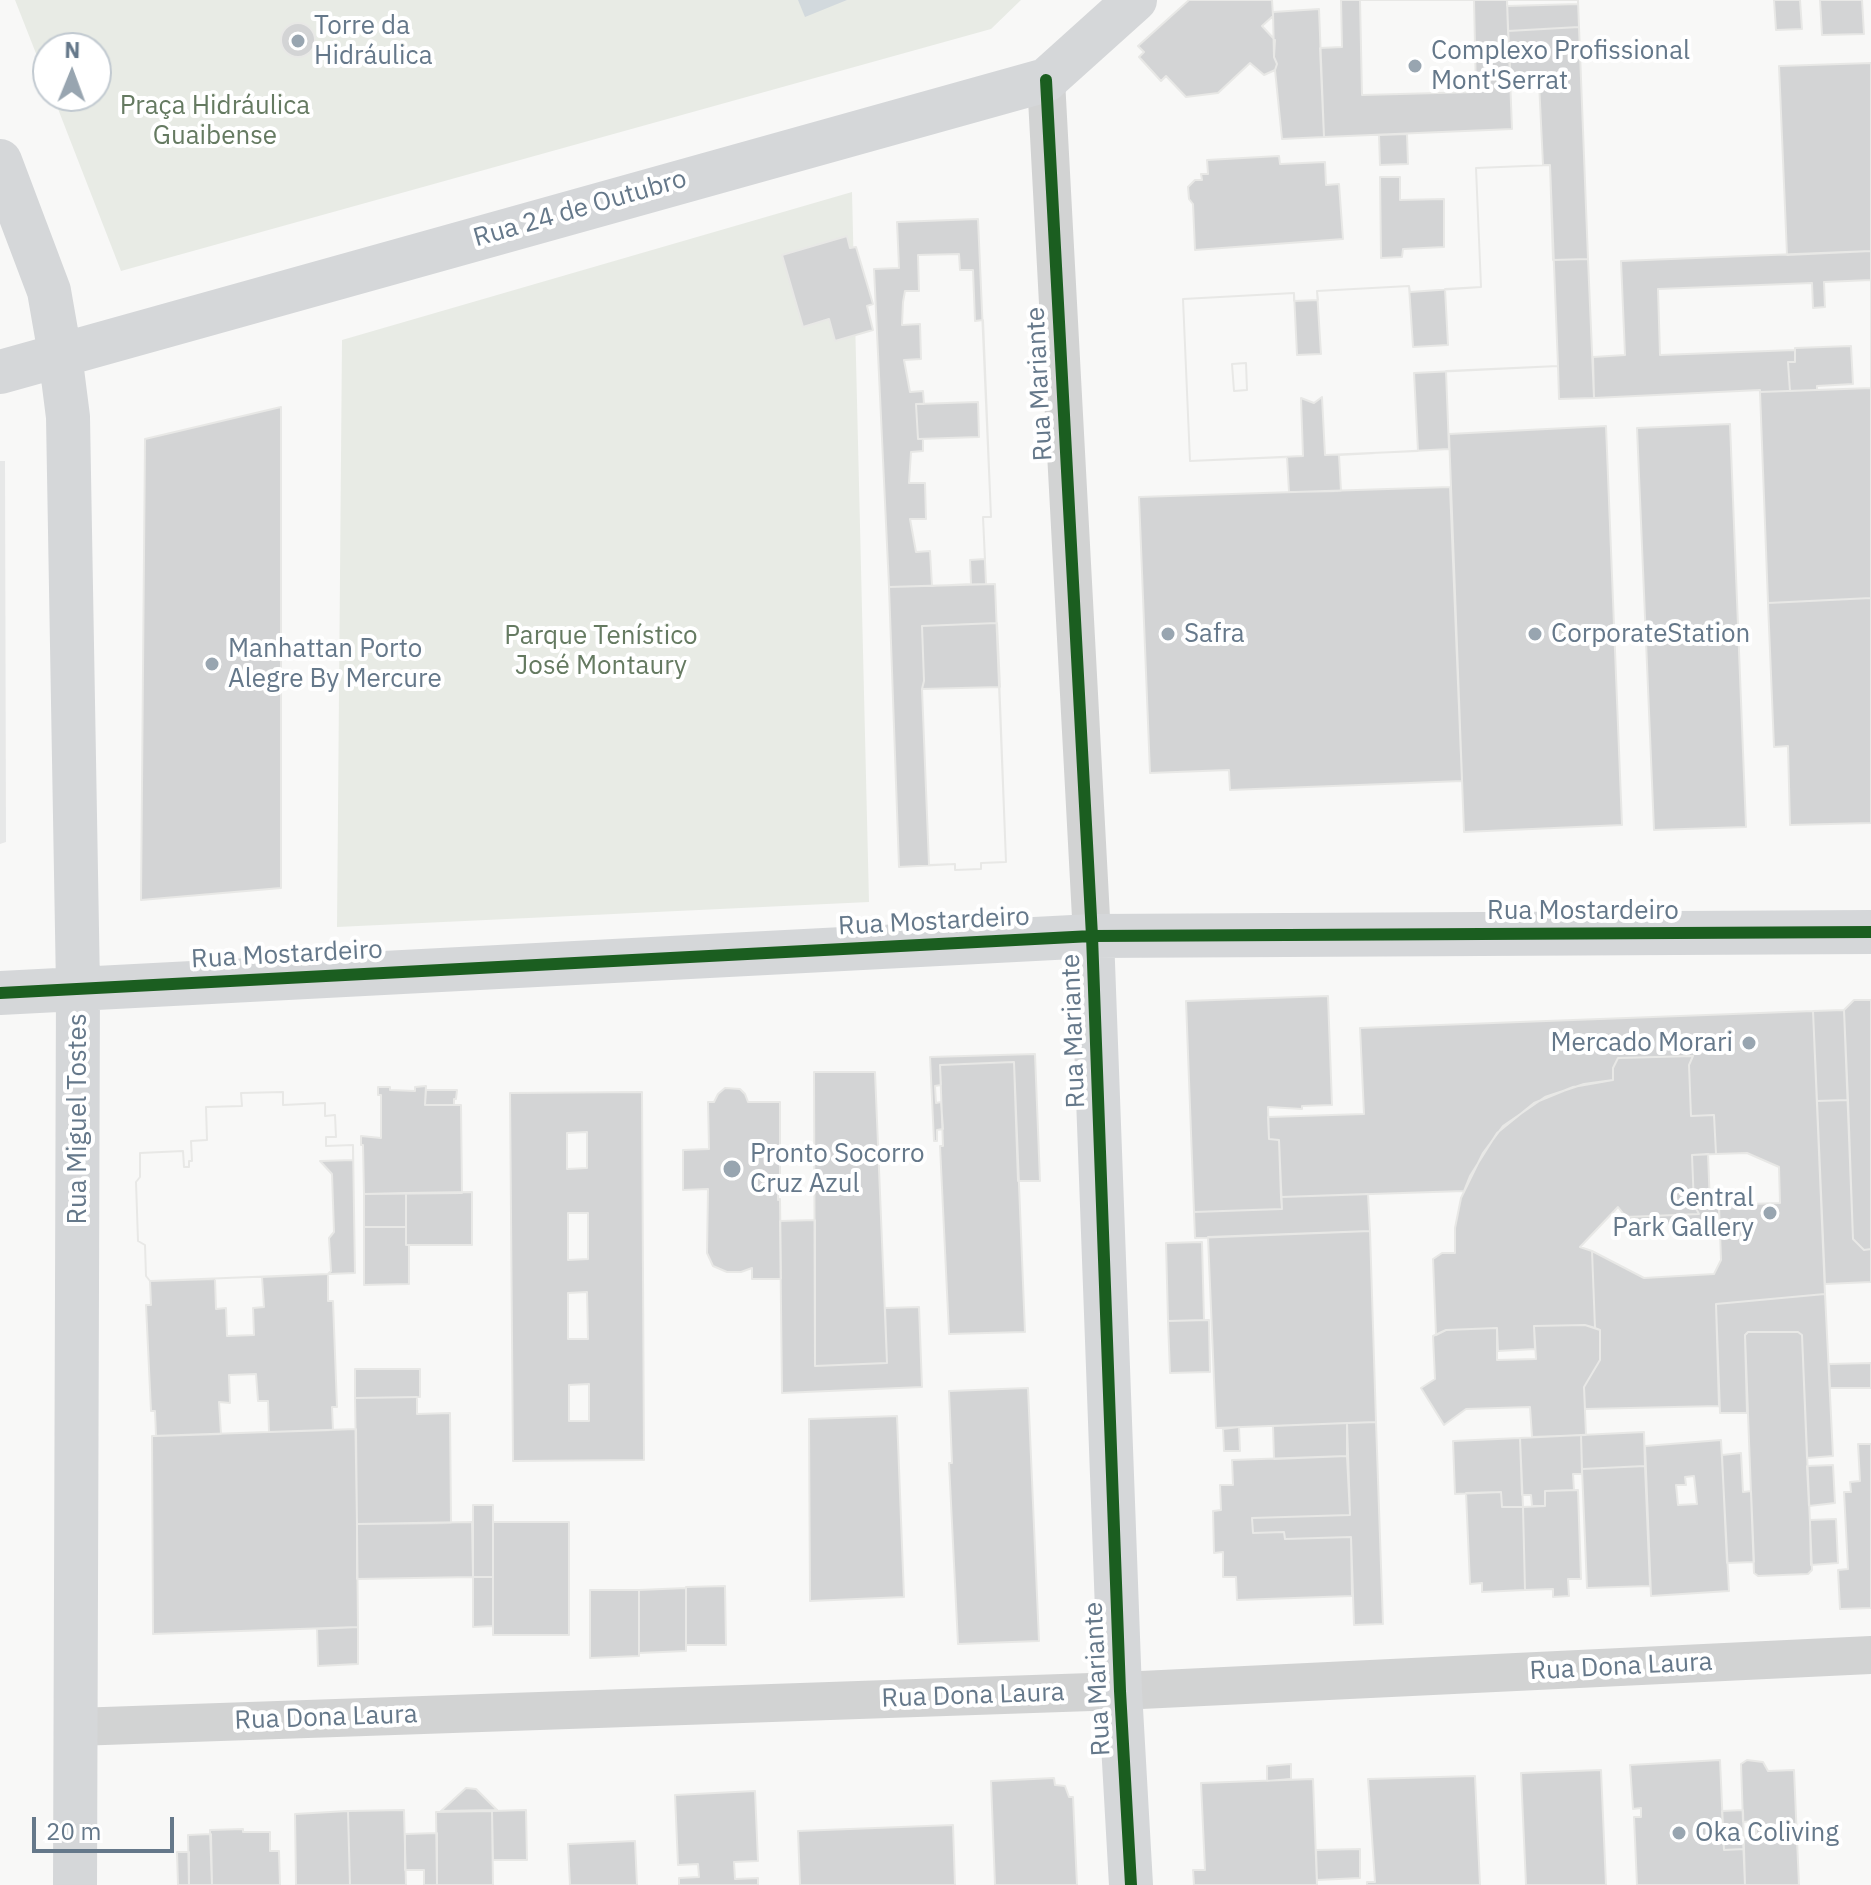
<!DOCTYPE html>
<html>
<head>
<meta charset="utf-8">
<style>
  body { margin:0 }
  #map { position:relative; width:1871px; height:1885px; overflow:hidden; background:#f8f8f7; font-family:"IBM Plex Sans",sans-serif }
  canvas { display:block }
  .north { position:absolute; left:32px; top:32px; width:80px; height:80px; box-sizing:border-box; background:#fff; border:2px solid #c1c9d0; border-radius:50%; rotate:1deg; font-size:22px; font-weight:700; line-height:32px; text-align:center; color:#65788a }
  .north::after { content:''; display:block; margin:auto; width:28px; height:36px; background:#98a5b0; clip-path:polygon(50% 0,100% 100%,50% 72%,0 100%) }
  .scale { position:absolute; left:32px; top:1817px; width:142px; height:36px; box-sizing:border-box; border:4px solid #65788a; border-top:0; padding-left:10px; font-size:24px; line-height:28px; white-space:nowrap; color:#65788a; -webkit-text-stroke:6px #fff; paint-order:stroke }
</style>
</head>
<body>
<div id="map">
<canvas width="1871" height="1885"></canvas>
<div class="north">N</div>
<div class="scale">20 m</div>
</div>
<script>
const ctx = document.querySelector('canvas').getContext('2d');
ctx.lineJoin = 'round';
function paint(path, color) {
  ctx.fillStyle = color;
  ctx.fill(path, 'evenodd');
}
function stroke(path, color, width, dash) {
  ctx.strokeStyle = color;
  ctx.lineWidth = width;
  ctx.lineCap = dash ? 'butt' : 'round';
  ctx.setLineDash(dash || []);
  ctx.stroke(path);
}
function label(font, color, halo, rows, align = 'center') {
  ctx.font = font + ' "IBM Plex Sans",sans-serif';
  ctx.lineWidth = 8;
  ctx.setLineDash([]);
  ctx.textBaseline = 'middle';
  ctx.strokeStyle = halo;
  ctx.fillStyle = color;
  for (const [text, x, y, turn = 0] of rows) {
    ctx.save();
    ctx.translate(x, y);
    ctx.rotate((+turn || 0) * Math.PI / 180);
    ctx.textAlign = isNaN(turn) ? turn : align;
    if (halo) ctx.strokeText(text, 0, 0);
    ctx.fillText(text, 0, 0);
    ctx.restore();
  }
}
paint(new Path2D(`
  M0,461H5L6,842L0,844Z`), '#e7e8e8');
paint(new Path2D(`
  M15,0H1021L991,29L121,271L53,96H96V48H48V84Z
  M852,192L869,902L337,927L342,340Z`), '#e8ebe5');
paint(new Path2D(`
  M798,0H847L805,17Z`), '#d2d9dd');
const building = new Path2D(`
  M1189,0H1272L1273,16L1262,26L1275,40L1274,57L1277,64L1275,70L1264,75L1250,63L1218,93L1186,97L1166,76L1161,81L1139,57L1144,52L1138,46Z
  M1341,0H1507L1512,129L1324,137L1320,48L1342,47Z
  M1360,0H1474L1476,92L1362,95Z
  M1507,0H1578V4L1507,6Z
  M1507,0H1578L1579,27L1508,31Z
  M1774,0H1800L1802,29L1776,30Z
  M1820,0H1862L1864,34L1822,35Z
  M1319,9L1324,137L1282,139L1275,70L1277,64L1274,57L1273,12Z
  M281 40a17 17 0 1 1 34 0a17 17 0 1 1-34 0Z
  M1579,27L1588,259L1553,260L1550,165H1543L1539,82L1511,83L1508,31Z
  M1871,63V251L1787,255L1779,66Z
  M1407,134L1408,164L1380,165L1379,135Z
  M1279,156L1280,164L1325,162L1326,185L1339,184L1343,239L1195,250L1193,204L1189,199L1188,187L1195,180H1202L1201,174H1208L1207,160Z
  M1550,165L1558,366L1414,373L1418,451L1325,455L1322,397L1314,403L1301,398L1303,456L1190,461L1183,299L1294,293L1297,355L1321,354L1317,291L1409,286L1413,347L1448,345L1445,289L1481,287L1476,168ZM1246,363L1247,390L1234,391L1232,364Z
  M1550,165L1553,260L1588,259L1594,398L1559,399L1558,366L1446,371L1449,449L1339,455L1341,491L1289,492L1287,457L1190,461L1183,299L1294,293V301L1318,300L1317,291L1409,286L1410,292L1481,287L1476,168Z
  M1380,177H1400V200L1444,199V247L1403,249L1402,257L1381,258Z
  M978,219L991,517H983L986,584L889,587L874,269L899,268L897,222Z
  M847,236L850,248L856,247L873,304L867,306L873,330L835,341L829,319L803,327L782,255Z
  M1871,251V388L1760,392V390L1594,398L1593,357L1625,355L1621,261Z
  M959,254L960,270H973L975,321L983,320L991,517H983L985,559L970,560L971,584L932,586L930,551L916,552L910,519H926L925,483H909L911,452L923,451V439H918L916,404H924L923,391L910,392L904,360L921,359L920,324L902,325L903,302L905,291H919L918,255Z
  M1871,280V388L1790,391L1788,362H1795V350L1660,355L1658,289L1812,283L1813,308L1825,307L1824,282Z
  M1851,346L1853,384L1817,386V390L1790,391L1788,362H1795V348Z
  M1246,363L1247,390L1234,391L1232,364Z
  M1871,388V598L1768,603L1760,392Z
  M978,402L979,437L918,439L916,404Z
  M281,407V888L141,900L145,439Z
  M1730,424L1746,827L1654,830L1637,428Z
  M1606,426L1622,825L1464,832L1449,434Z
  M1450,487L1462,781L1230,790L1229,770L1150,773L1139,497Z
  M995,584L1006,862L981,863V869L955,870V864L899,867L889,587Z
  M1871,598V823L1790,825L1788,746L1774,747L1768,603Z
  M997,623L1006,862L981,863V869L955,870V864L929,865L922,689L924,681L922,626Z
  M997,623L1000,687L922,689L924,681L922,626Z
  M1328,996L1332,1105L1302,1106V1109L1268,1107L1269,1139L1279,1140L1282,1209L1194,1212L1186,1001Z
  M1854,1000H1871V1249L1864,1250L1853,1239L1844,1010Z
  M1844,1010L1848,1100L1817,1101L1813,1011Z
  M1813,1011L1825,1294L1716,1304L1719,1406L1585,1409L1584,1387L1600,1360V1330L1595,1328L1592,1251L1644,1278L1714,1274L1721,1260L1719,1205L1780,1203L1779,1167L1747,1153L1716,1154L1714,1115L1691,1116L1689,1065L1693,1056L1618,1058L1613,1068V1080L1573,1087L1534,1103L1497,1133L1470,1176L1464,1191L1281,1197L1279,1140L1269,1139L1268,1117L1364,1114L1360,1028Z
  M1035,1054L1040,1181H1018L1014,1062L940,1065L941,1085L935,1086L936,1103L941,1102L943,1129L937,1130V1141H934L930,1057Z
  M1693,1056L1689,1065L1691,1116L1714,1115L1716,1154L1692,1155L1694,1205L1699,1214L1626,1217L1618,1207L1580,1247L1592,1251L1595,1328L1585,1325L1534,1326L1535,1349L1498,1351L1497,1328L1446,1330L1436,1335L1433,1259L1442,1253H1455V1228L1461,1198L1483,1153L1503,1126L1545,1097L1584,1084L1613,1080V1068L1618,1058Z
  M1014,1062L1025,1332L949,1334L940,1146H943L940,1065Z
  M814,1072H875L887,1363L815,1366Z
  M426,1086L425,1105H461L462,1193L364,1194L363,1145H361V1136L381,1138V1095H378V1087H390V1090L415,1091V1087Z
  M725,1088L740,1089L745,1094L748,1102H780V1190H778V1200L780,1199L781,1279H752V1268L741,1272H727L713,1266L707,1253L708,1189L683,1190V1150L709,1149L708,1102H714L718,1094Z
  M426,1090H457L456,1099H454V1105H425Z
  M283,1092V1105L325,1103V1116L335,1115L336,1137H326V1146L353,1145L355,1273L150,1281L146,1276L145,1245L138,1241L136,1182L140,1177V1153L183,1151L184,1167H189V1161H192L191,1141L207,1140L206,1107L242,1106L241,1093Z
  M283,1092V1105L325,1103V1116L335,1115L336,1137H326V1146L353,1145V1160L320,1161L332,1174L334,1232L329,1238L331,1271L328,1274L150,1281L146,1276L145,1245L138,1241L136,1182L140,1177V1153L183,1151L184,1167H189V1161H192L191,1141L207,1140L206,1107L242,1106L241,1093Z
  M642,1092L644,1460L513,1461L510,1093ZM587,1132V1168L567,1169V1133ZM568,1213H588V1259L568,1260ZM587,1292L588,1339H568V1293ZM589,1384V1421H569V1385Z
  M1848,1100L1853,1239L1864,1250L1871,1249V1282L1825,1284L1817,1101Z
  M1708,1154L1710,1205H1719V1221L1633,1225L1626,1217L1699,1214L1694,1205L1692,1155Z
  M472,1192V1245H406V1193Z
  M406,1193V1227H364V1194Z
  M1368,1194L1370,1231L1195,1238L1194,1212L1282,1209L1281,1197Z
  M815,1220V1366L887,1363L885,1308L919,1307L922,1387L782,1393L780,1221Z
  M364,1227H406V1245H409V1284L364,1285Z
  M1370,1231L1376,1422L1216,1428L1208,1237Z
  M1202,1242L1204,1320L1168,1321L1166,1243Z
  M328,1274V1301H333L337,1407H332L333,1430L269,1432L268,1401H258L256,1374L229,1375L230,1403L219,1402L221,1434L156,1436L155,1411H151L146,1305H151L150,1281L215,1279L216,1309L226,1308L227,1336L254,1335L253,1308L264,1307L262,1277Z
  M1825,1294L1833,1456L1807,1458L1802,1335L1798,1332H1748L1745,1335L1747,1413H1720L1716,1304Z
  M1209,1320L1210,1372L1170,1373L1168,1321Z
  M1585,1325L1600,1330V1360L1584,1387L1586,1435L1532,1437L1530,1407L1466,1409L1444,1425L1421,1388L1435,1379L1433,1336L1446,1330L1497,1328V1360L1536,1359L1534,1326Z
  M1748,1332H1798L1802,1335L1812,1570L1808,1574L1758,1576L1754,1573L1745,1335Z
  M1871,1363V1388H1830L1829,1364Z
  M355,1369H420V1397L355,1398Z
  M1028,1388L1039,1641L958,1644L949,1463H952L949,1391Z
  M417,1397V1414L450,1413L451,1523L357,1524L355,1398Z
  M897,1416L904,1597L810,1601L809,1419Z
  M1376,1422L1383,1624L1354,1625L1351,1537L1285,1539L1284,1532L1253,1533L1252,1518L1350,1515L1347,1423Z
  M1347,1423V1456L1274,1459L1273,1426Z
  M1239,1427L1240,1451H1224L1223,1429Z
  M356,1429L358,1627L153,1634L152,1436Z
  M1644,1432L1645,1466L1582,1469L1581,1435Z
  M1581,1435L1582,1474H1573L1574,1490L1545,1491V1506H1532L1531,1495H1522L1520,1438Z
  M1520,1438L1523,1507H1502L1501,1492L1455,1494L1453,1441Z
  M1721,1440L1729,1591L1651,1596L1645,1446ZM1694,1476L1697,1504L1678,1505L1676,1485H1686L1685,1477Z
  M1858,1444H1871V1608L1840,1609L1838,1570L1848,1569L1844,1492H1851L1850,1482L1860,1481Z
  M1741,1453L1743,1492L1751,1491L1754,1562L1727,1563L1722,1455Z
  M1347,1456L1350,1515L1252,1518L1253,1533L1284,1532L1285,1539L1351,1537L1352,1596L1237,1600L1236,1577H1223V1552L1214,1553L1213,1511L1221,1510L1220,1485H1233L1232,1460Z
  M1833,1465L1835,1503L1809,1506L1807,1466Z
  M1645,1466L1650,1586L1587,1588L1582,1469Z
  M1578,1490L1581,1579H1568L1569,1596L1553,1597V1589L1525,1590L1523,1507L1545,1506V1491Z
  M1501,1492L1502,1507H1523L1525,1590L1482,1592V1583L1470,1584L1466,1493Z
  M473,1505H493V1577H473Z
  M1836,1519L1838,1563L1811,1565L1810,1520Z
  M472,1522L473,1577L357,1579V1524Z
  M493,1522H569V1635H493Z
  M473,1577H493V1626L473,1627Z
  M725,1586L726,1645H686V1587Z
  M686,1588V1651L639,1653V1590Z
  M590,1590H639V1656L590,1658Z
  M358,1627V1664L318,1666L317,1629Z
  M1720,1760L1724,1850L1744,1849L1745,1885H1637L1634,1817H1641V1808L1633,1809L1630,1765Z
  M1747,1760L1763,1762L1768,1771L1794,1770L1799,1885H1745L1743,1839H1756V1821L1743,1822L1741,1764Z
  M1291,1764V1779L1267,1781V1766Z
  M1601,1770L1606,1885H1526L1521,1773Z
  M1475,1776L1480,1885H1367V1882H1375L1368,1779Z
  M1054,1778L1055,1785L1065,1786L1069,1797H1073L1077,1885H995L991,1781Z
  M1313,1779L1317,1885H1194L1193,1870H1205L1201,1783Z
  M466,1788L476,1789L497,1810L441,1811Z
  M755,1791L758,1861L734,1862L735,1879L758,1878V1885H679V1878L699,1877L698,1864L678,1865L675,1795Z
  M404,1810L406,1885H350L348,1811Z
  M526,1810L527,1860H493L492,1811Z
  M1743,1810L1744,1849L1724,1850L1722,1811Z
  M348,1811L350,1885H296L295,1814Z
  M492,1811L493,1885H437L436,1812Z
  M953,1825L955,1885H800L798,1831Z
  M243,1829V1832H270V1851H279L280,1885H212L210,1830Z
  M437,1833V1885H424V1870H405V1834Z
  M211,1834L212,1885H189L188,1835Z
  M635,1841L637,1885H570L568,1844Z
  M1360,1849V1878L1317,1880L1316,1850Z
  M177,1852H189V1885H178Z`);
paint(building, '#d3d4d5');
stroke(building, '#e8e8e6', 2);
stroke(new Path2D(`
  M1046,80L1092,936
  M75,1727L1120,1691L1871,1655`), '#d2d3d3', 38);
stroke(new Path2D(`
  M0,161L49,291L60,354L68,417L78,987L75,1885
  M0,372L1046,80L1135,0
  M1092,936L1120,1691L1131,1885
  M0,993L1092,936L1871,932`), '#d5d7d9', 44);
stroke(new Path2D(`
  M1046,80L1092,936L1120,1691L1131,1885
  M0,993L1092,936L1871,932`), '#1b5e20', 12);
for (const [x, y, r, color] of [
  [298,41,8,"#98a5b0"],
  [1415,66,8,"#98a5b0"],
  [1168,634,8,"#98a5b0"],
  [1535,634,8,"#98a5b0"],
  [212,664,8,"#98a5b0"],
  [1749,1043,8,"#98a5b0"],
  [732,1169,10,"#98a5b0"],
  [1770,1213,8,"#98a5b0"],
  [1679,1833,8,"#98a5b0"]
]) {
  const dot = new Path2D();
  dot.arc(x, y, r, 0, 2 * Math.PI);
  ctx.fillStyle = color;
  ctx.fill(dot);
  stroke(dot, '#fff', 3);
}
label('26px', '#65788a', '#fff', [
  ["Torre da",314,26],
  ["Hidráulica",314,56],
  ["Complexo Profissional",1431,51],
  ["Mont'Serrat",1431,81],
  ["Safra",1184,634],
  ["CorporateStation",1551,634],
  ["Manhattan Porto",228,649],
  ["Alegre By Mercure",228,679],
  ["Mercado Morari",1733,1043,"right"],
  ["Pronto Socorro",750,1154],
  ["Cruz Azul",750,1184],
  ["Central",1754,1198,"right"],
  ["Park Gallery",1754,1228,"right"],
  ["Oka Coliving",1695,1833]
], 'left');
label('26px', '#657a61', '#fff', [
  ["Praça Hidráulica",215,106],
  ["Guaibense",215,136],
  ["Parque Tenístico",601,636],
  ["José Montaury",601,666]
]);
label('26px', '#65788a', '#fff', [
  ["Rua 24 de Outubro",580,209,-16],
  ["Rua Mariante",1040,384,-93],
  ["Rua Mostardeiro",1583,911],
  ["Rua Mostardeiro",934,922,-3],
  ["Rua Mostardeiro",287,955,-3],
  ["Rua Mariante",1074,1031,-92],
  ["Rua Miguel Tostes",78,1119,-90],
  ["Rua Dona Laura",1621,1667,-3],
  ["Rua Mariante",1098,1679,-93],
  ["Rua Dona Laura",973,1696,-2],
  ["Rua Dona Laura",326,1718,-2]
]);
</script>
</body>
</html>
